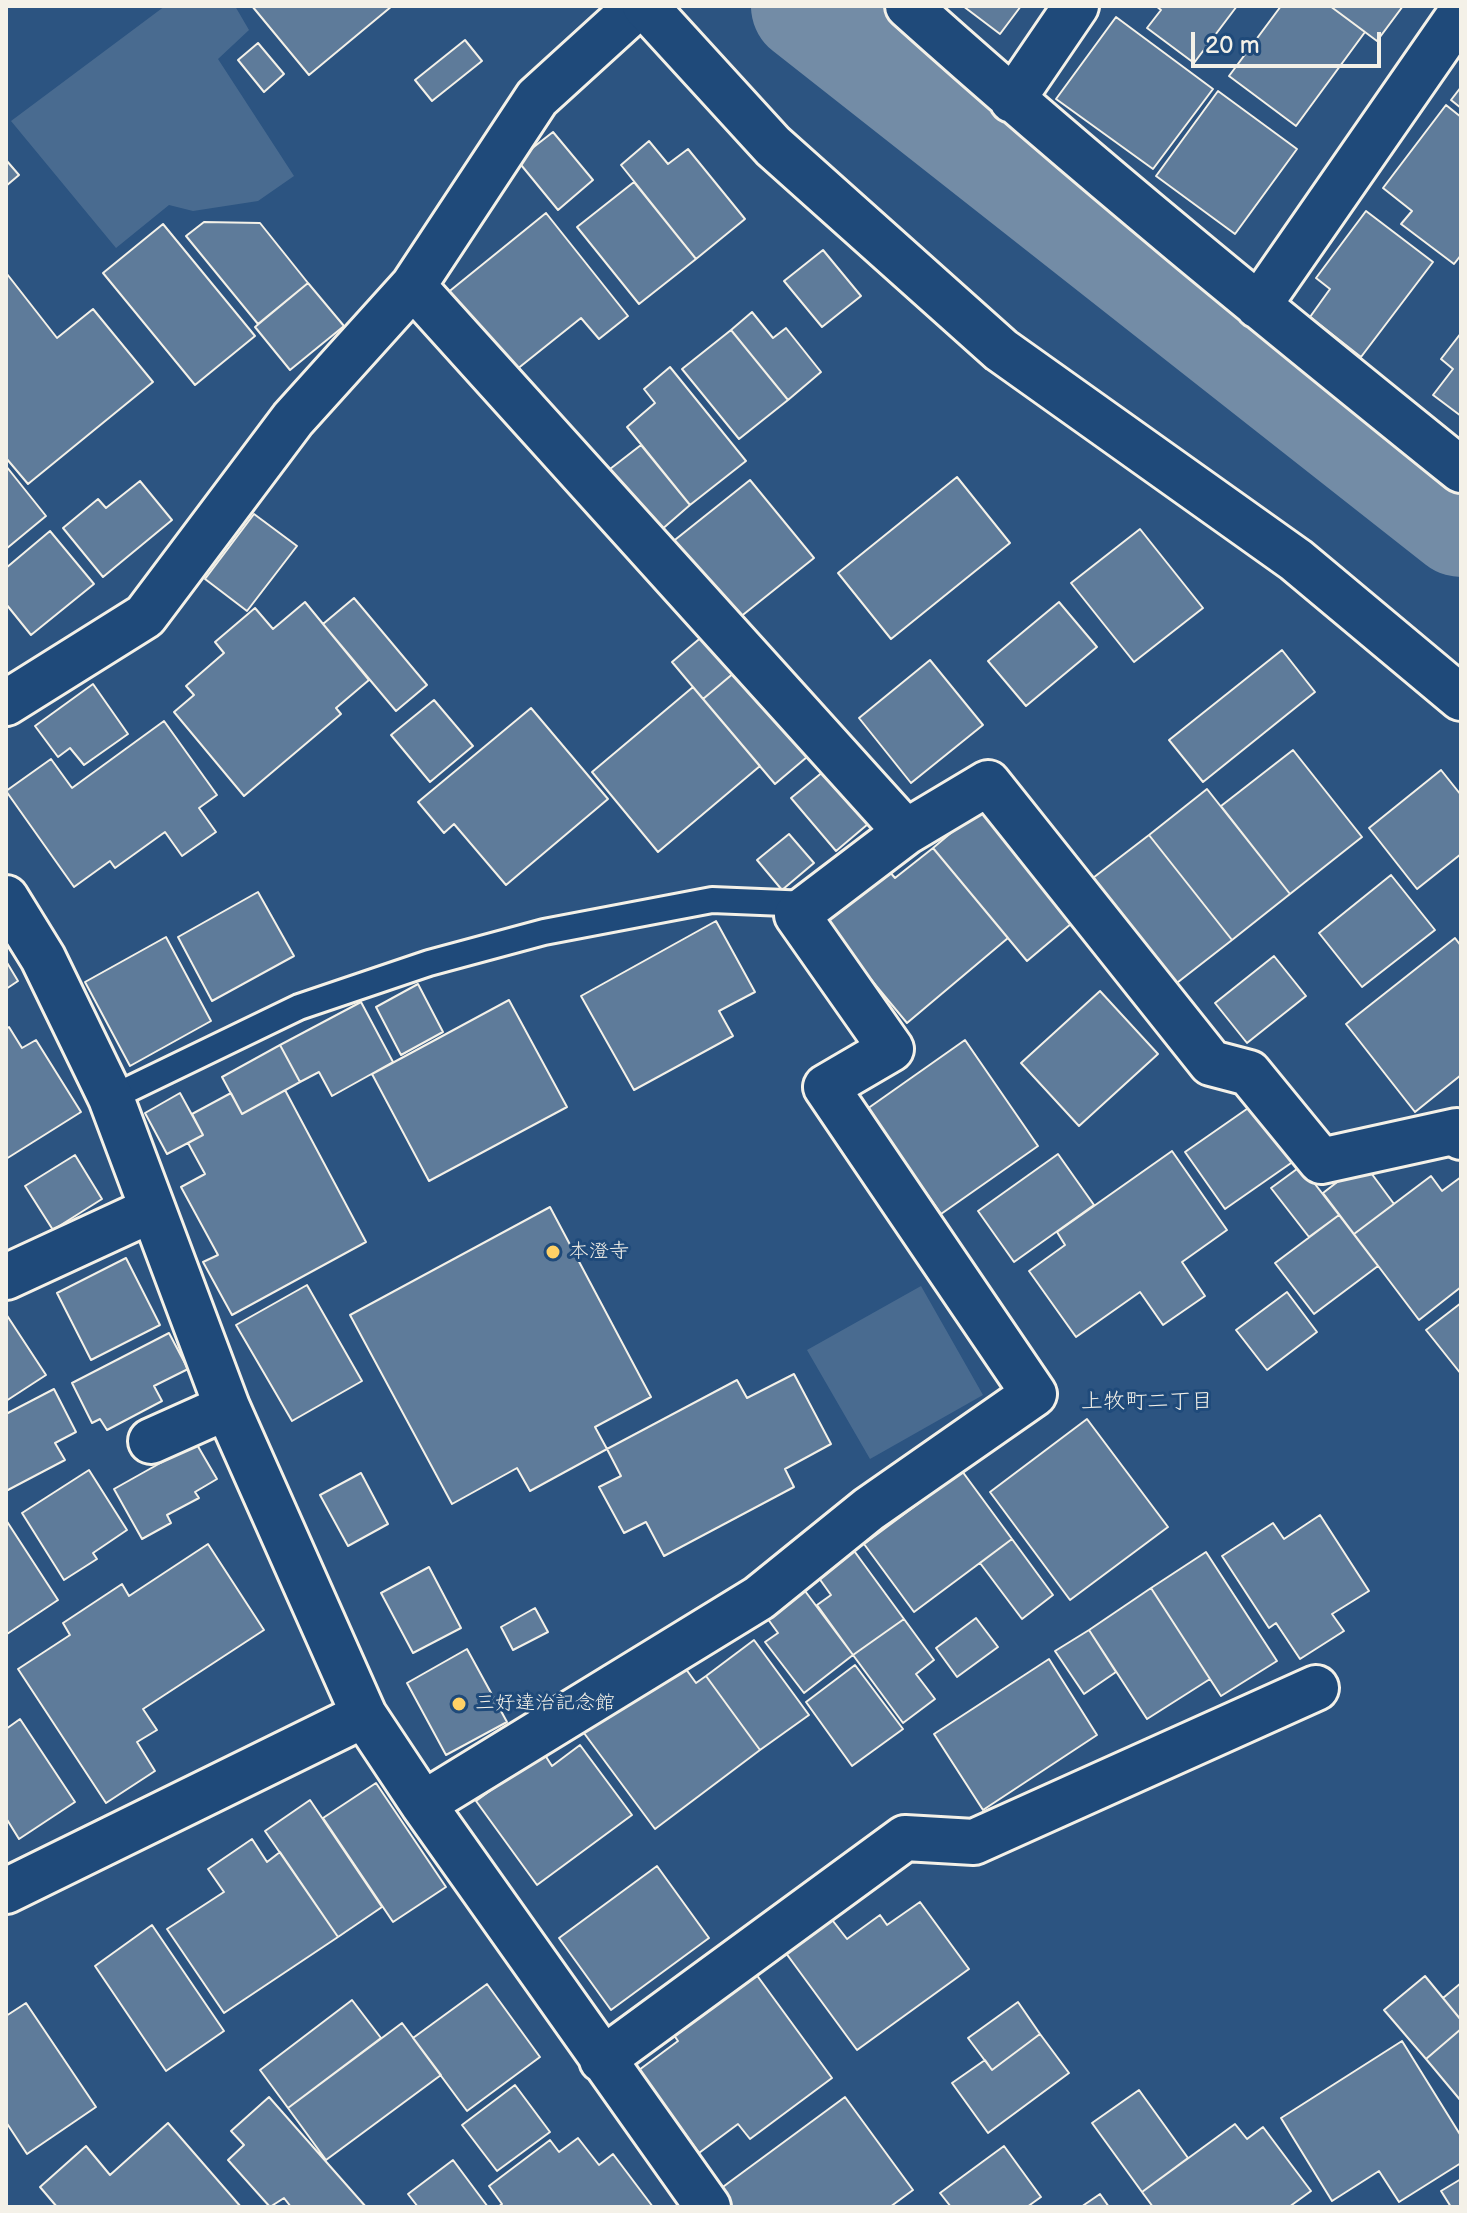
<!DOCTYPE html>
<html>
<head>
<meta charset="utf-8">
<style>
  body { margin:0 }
  #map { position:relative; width:1467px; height:2213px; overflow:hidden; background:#2c5481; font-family:"Balsamiq Sans",sans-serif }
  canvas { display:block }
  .frame { position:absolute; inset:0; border:8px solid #f4f1e8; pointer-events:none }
  .scale { position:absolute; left:1191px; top:32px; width:190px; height:36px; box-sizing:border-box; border:4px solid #f4f1e8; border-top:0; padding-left:10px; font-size:24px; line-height:28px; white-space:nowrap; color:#f4f1e8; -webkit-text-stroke:6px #1f4a7a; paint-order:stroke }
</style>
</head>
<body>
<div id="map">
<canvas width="1467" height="2213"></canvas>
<div class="frame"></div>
<div class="scale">20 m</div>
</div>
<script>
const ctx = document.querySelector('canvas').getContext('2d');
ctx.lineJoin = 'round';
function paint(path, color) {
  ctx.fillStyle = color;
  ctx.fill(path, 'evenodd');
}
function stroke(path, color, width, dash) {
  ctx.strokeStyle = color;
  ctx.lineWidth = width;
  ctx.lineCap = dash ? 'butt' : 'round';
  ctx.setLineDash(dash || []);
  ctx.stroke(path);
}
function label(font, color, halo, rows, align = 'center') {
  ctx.font = font + ' "Balsamiq Sans","Klee One",sans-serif';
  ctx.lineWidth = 6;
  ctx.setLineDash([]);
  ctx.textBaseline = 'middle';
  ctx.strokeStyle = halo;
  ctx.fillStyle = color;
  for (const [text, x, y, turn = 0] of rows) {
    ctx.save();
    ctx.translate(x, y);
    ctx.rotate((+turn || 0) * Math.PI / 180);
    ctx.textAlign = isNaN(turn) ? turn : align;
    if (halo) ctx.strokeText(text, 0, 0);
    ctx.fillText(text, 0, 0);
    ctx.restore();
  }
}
paint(new Path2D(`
  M165,6H235L249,30L218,59L294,176L258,201L193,211L169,205L116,248L11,121Z
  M921,1286L983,1395L870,1459L807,1350Z`), '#496b90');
stroke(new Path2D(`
  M808,6L1461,520`), '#738ca6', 114);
const building = new Path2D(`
  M252,6H392L309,75Z
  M963,6H1021L1000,34Z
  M1156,6H1237L1194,63L1147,28L1161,10Z
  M1281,6H1330L1365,32L1296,126L1229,76Z
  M1330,6H1403L1377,41Z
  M1116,17L1213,89L1153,169L1056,99Z
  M465,40L482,61L432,101L415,80Z
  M258,43L284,74L264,92L238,60Z
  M1461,87V108L1451,100Z
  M1218,91L1297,149L1235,234L1156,176Z
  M1446,105L1461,117V255L1454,264L1401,224L1412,211L1383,188Z
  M553,132L593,180L558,210L517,160Z
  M649,141L668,164L688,149L745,219L696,259L621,165Z
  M6,160L19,175L6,186Z
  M634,182L696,259L639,304L577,227Z
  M1366,211L1433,262L1361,357L1310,317L1330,289L1316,278Z
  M546,213L628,316L599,339L581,318L511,374L446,294Z
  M204,222L260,223L308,283L258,324L186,236Z
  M163,224L255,336L195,385L103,273Z
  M823,250L861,296L822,327L784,281Z
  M7,274L57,338L93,309L153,382L28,484L6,458Z
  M308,283L344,326L290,370L255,327Z
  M752,312L773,338L786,328L821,372L788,400L731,330Z
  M731,330L788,400L739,439L682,369Z
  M1461,333V416L1433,395L1453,369L1441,359Z
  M670,367L746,461L690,505L627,427L655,403L644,389Z
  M641,445L690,505L660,531L610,469Z
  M6,466L46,516L6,549Z
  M957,477L1010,543L891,639L838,573Z
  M750,480L814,558L729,626L666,547Z
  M140,481L172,520L103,577L63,528L98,499L106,508Z
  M254,514L297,546L247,611L205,579Z
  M1140,529L1203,608L1134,662L1071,583Z
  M50,531L94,584L31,635L6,604V568Z
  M354,598L427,685L396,711L323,624Z
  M305,602L369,680L336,708L341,714L244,796L174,712L194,695L186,686L224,653L215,642L255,608L273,629Z
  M1059,602L1097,647L1026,706L988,661Z
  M704,635L735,672L703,699L672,662Z
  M1282,650L1315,692L1203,782L1169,740Z
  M930,660L983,725L911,783L859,718Z
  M735,672L807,757L775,784L703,699Z
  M93,684L128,734L84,765L70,748L58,757L35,726Z
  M693,687L760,766L658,852L592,772Z
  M434,700L473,746L430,782L391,735Z
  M531,708L608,799L506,885L454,824L444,833L418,802Z
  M164,721L217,795L199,808L216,832L182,856L165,832L115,868L110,861L74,887L6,791L51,759L72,788Z
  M1293,750L1362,837L1290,894L1221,806Z
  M1441,770L1461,795V854L1417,889L1369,828Z
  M824,771L868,824L836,851L791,798Z
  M1207,789L1290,894L1232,940L1149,835Z
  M984,805L1078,918L1027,961L933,848Z
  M789,834L814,863L782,890L757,860Z
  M1149,835L1232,940L1173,986L1089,881Z
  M933,848L1008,938L907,1023L819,917L883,864L895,878Z
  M1391,875L1435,930L1362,987L1319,933Z
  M258,892L294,956L212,1001L178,937Z
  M716,921L755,992L719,1011L733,1036L634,1090L581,996Z
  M166,937L211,1021L130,1066L85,982Z
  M1455,938L1461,946V1075L1415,1112L1346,1024Z
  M1274,956L1306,996L1247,1043L1215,1003Z
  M6,961L18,981L6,989Z
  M418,984L443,1032L401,1055L376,1007Z
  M1100,991L1158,1054L1079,1126L1021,1063Z
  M509,1000L567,1107L429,1181L372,1074Z
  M361,1002L393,1062L332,1096L319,1072L300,1082L280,1045Z
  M9,1027L22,1048L36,1040L81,1112L6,1159V1029Z
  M965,1040L1038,1146L941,1214L867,1109Z
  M280,1045L300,1082L242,1114L222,1077Z
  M285,1090L366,1242L232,1315L203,1262L218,1255L181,1187L205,1174L188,1143L203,1135L192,1114L231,1093L242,1114Z
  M180,1093L203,1135L167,1154L145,1113Z
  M1254,1104L1294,1161L1225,1209L1185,1152Z
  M1172,1151L1227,1230L1182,1262L1205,1296L1163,1325L1140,1292L1076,1337L1029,1271L1065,1245L1057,1232Z
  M1058,1154L1094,1205L1014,1262L978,1211Z
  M75,1155L102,1199L53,1230L25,1186Z
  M1363,1162L1394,1204L1354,1234L1323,1193Z
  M1301,1166L1339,1215L1309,1237L1271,1188Z
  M1431,1176L1442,1191L1461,1177V1287L1419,1320L1354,1234Z
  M550,1207L651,1397L595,1427L607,1449L530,1491L517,1468L452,1504L350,1315Z
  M1339,1215L1378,1266L1314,1314L1275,1263Z
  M126,1258L160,1325L91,1360L57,1293Z
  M307,1285L362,1381L292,1421L236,1325Z
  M1287,1292L1317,1332L1267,1370L1236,1330Z
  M1461,1303V1374L1426,1330Z
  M6,1314L46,1375L6,1401Z
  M169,1333L188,1369L154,1386L162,1401L107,1430L100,1419L92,1423L72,1383Z
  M794,1374L831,1444L785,1469L794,1487L664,1556L646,1522L624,1533L599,1487L621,1476L607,1449L737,1380L747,1398Z
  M54,1389L76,1432L55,1443L65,1460L6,1491V1414Z
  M1087,1419L1168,1527L1070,1600L990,1492Z
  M196,1443L217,1479L195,1492L199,1498L167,1515L171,1523L142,1539L114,1489Z
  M89,1470L127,1530L93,1553L97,1559L64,1580L22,1513Z
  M962,1471L1012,1539L914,1612L864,1544Z
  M361,1473L388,1524L348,1546L320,1495Z
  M1320,1515L1369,1591L1332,1614L1344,1631L1300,1659L1276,1623L1269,1628L1222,1556L1273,1523L1284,1539Z
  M6,1520L58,1600L7,1634L6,1632Z
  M1012,1539L1053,1595L1022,1619L980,1563Z
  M208,1544L264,1630L143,1709L157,1730L137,1742L155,1771L106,1803L18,1669L70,1635L63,1623L122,1584L129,1596Z
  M852,1548L904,1619L853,1655L817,1605L831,1595L816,1574Z
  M1206,1552L1277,1661L1221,1696L1151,1588Z
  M429,1567L461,1628L413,1653L381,1593Z
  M799,1583L853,1655L804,1693L765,1642L778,1633L762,1611Z
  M1151,1588L1210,1679L1147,1719L1089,1630Z
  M535,1608L548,1632L513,1650L501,1627Z
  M976,1618L998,1647L957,1677L936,1648Z
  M904,1619L934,1660L916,1674L935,1699L903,1723L853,1655Z
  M1089,1630L1116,1672L1084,1694L1055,1651Z
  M754,1640L809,1715L760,1750L706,1676Z
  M467,1649L507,1722L446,1755L407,1683Z
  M678,1658L696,1683L706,1676L760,1750L655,1829L581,1729Z
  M1049,1659L1097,1735L983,1810L934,1734Z
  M855,1665L903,1729L852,1766L806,1702Z
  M20,1719L75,1802L19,1839L6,1818V1729Z
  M580,1745L632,1815L537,1885L476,1801L543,1752L552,1766Z
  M376,1783L446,1887L393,1922L323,1818Z
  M310,1800L382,1907L338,1937L265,1831Z
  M252,1839L267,1862L280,1852L338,1937L224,2013L167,1929L224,1892L208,1869Z
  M657,1866L709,1938L611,2010L559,1938Z
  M920,1902L969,1969L857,2050L780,1945L826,1912L847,1939L880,1915L887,1925Z
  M152,1925L224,2031L166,2071L95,1966Z
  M753,1970L832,2078L750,2139L738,2124L699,2153L639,2070L678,2041L671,2031Z
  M1425,1976L1461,2020V2029L1426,2059L1384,2010Z
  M1461,1983V2020L1443,1998Z
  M487,1984L540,2057L467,2111L413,2038Z
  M352,2000L381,2038L288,2108L260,2070Z
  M1018,2002L1040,2034L992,2070L968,2038Z
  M26,2003L96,2107L27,2154L6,2122V2016Z
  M402,2023L441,2075L326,2160L288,2108Z
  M1461,2029V2101L1426,2059Z
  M1040,2034L1069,2073L988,2133L952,2083L985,2060L992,2070Z
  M1402,2041L1461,2136V2163L1399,2202L1379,2171L1332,2201L1281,2118Z
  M515,2085L550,2132L497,2171L462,2125Z
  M1139,2090L1188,2158L1142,2192L1092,2123Z
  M269,2097L366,2207H291L284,2198L270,2207L228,2160L244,2145L231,2131Z
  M845,2097L913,2190L890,2207H727L716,2192Z
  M168,2123L241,2207H57L40,2187L86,2146L110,2175Z
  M1235,2124L1247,2139L1263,2127L1311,2191L1289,2207H1153L1142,2192Z
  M578,2138L599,2165L613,2154L653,2207H498L502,2204L489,2186L550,2140L559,2152Z
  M1004,2146L1041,2197L1027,2207H951L940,2193Z
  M453,2160L488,2207H418L408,2194Z
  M1461,2179V2207H1451L1441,2191Z
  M1100,2194L1109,2207H1081Z`);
paint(building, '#5e7b9a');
stroke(building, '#f4f1e8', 2);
const lane = new Path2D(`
  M111,1098L299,1007L429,963L544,932L712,900L809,904`);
const street = new Path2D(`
  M908,6C1087,167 1274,319 1461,470
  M1012,100L1076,6
  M413,286L906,832
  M1258,306L1461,13
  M6,703L145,616L293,419L413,286L537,98L638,6
  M6,898L43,958L111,1098L227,1407L364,1715L423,1804L708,2207
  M6,1277L151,1210
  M151,1441L227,1407
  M423,1804L759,1598L869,1509L1034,1394L826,1087L891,1049L797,915L906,832L988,783L1211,1063L1249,1073L1321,1161L1457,1131L1461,1137
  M6,1891L364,1715
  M602,2060L905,1838L974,1842L1316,1688`);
const secondary = new Path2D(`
  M645,6L773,146L1001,350L1296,560L1461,698`);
stroke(lane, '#f4f1e8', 30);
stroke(street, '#f4f1e8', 50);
stroke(secondary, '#f4f1e8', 50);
stroke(lane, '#1f4a7a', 24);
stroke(street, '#1f4a7a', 44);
stroke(secondary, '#1f4a7a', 44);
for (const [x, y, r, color] of [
  [553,1252,8,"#ffd166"],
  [459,1704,8,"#ffd166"]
]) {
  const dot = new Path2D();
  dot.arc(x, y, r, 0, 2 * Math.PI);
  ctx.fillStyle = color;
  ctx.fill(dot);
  stroke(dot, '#1f4a7a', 3);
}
label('20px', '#f4f1e8', '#1f4a7a', [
  ["本澄寺",569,1252],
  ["三好達治記念館",475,1704]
], 'left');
label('22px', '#f4f1e8', '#1f4a7a', [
  ["上牧町二丁目",1147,1402]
]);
</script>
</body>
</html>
